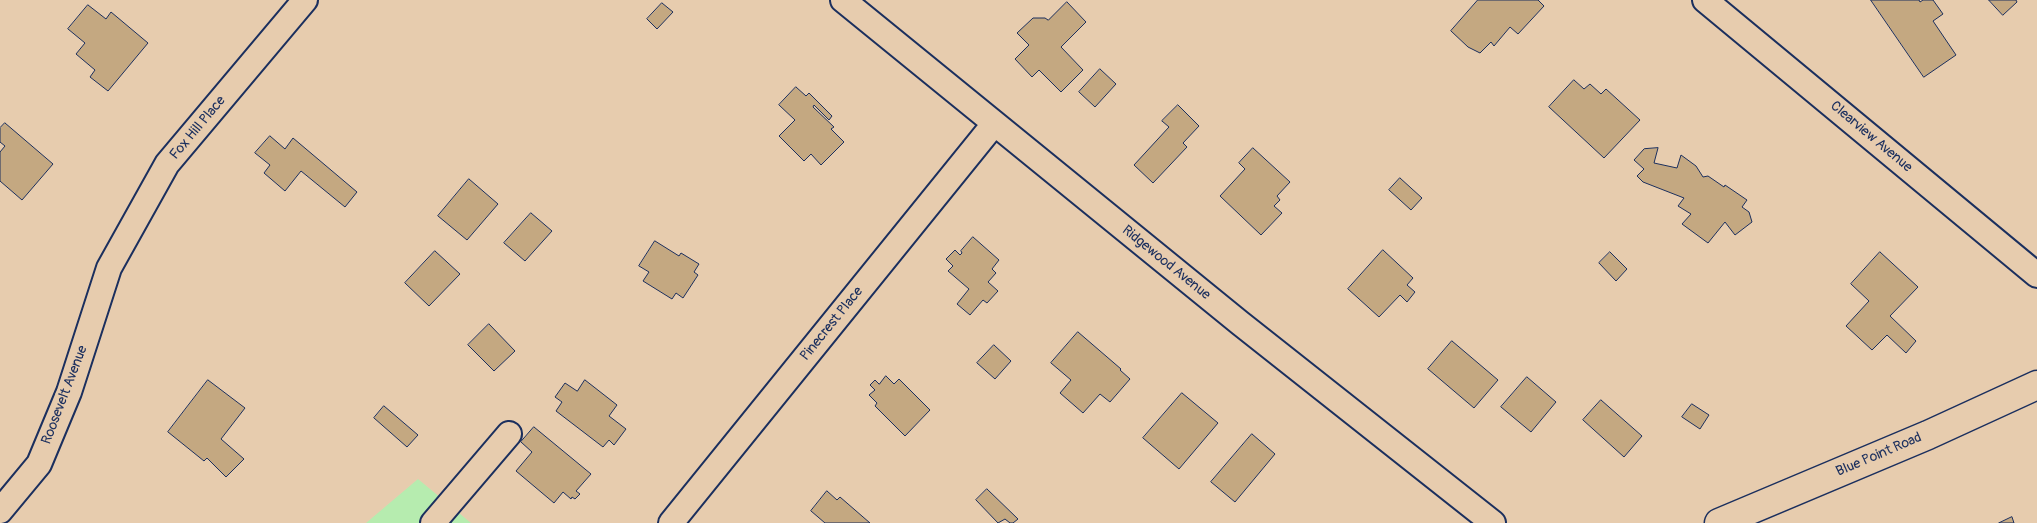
<!DOCTYPE html>
<html>
<head>
<meta charset="utf-8">
<style>
  body { margin:0 }
  canvas { display:block; background:#e7ccae }
</style>
</head>
<body>
<canvas width="2037" height="523"></canvas>
<script>
const ctx = document.querySelector('canvas').getContext('2d');
ctx.lineJoin = 'round';
function paint(path, color) {
  ctx.fillStyle = color;
  ctx.fill(path, 'evenodd');
}
function stroke(path, color, width, dash) {
  ctx.strokeStyle = color;
  ctx.lineWidth = width;
  ctx.lineCap = dash ? 'butt' : 'round';
  ctx.setLineDash(dash || []);
  ctx.stroke(path);
}
function label(font, color, halo, rows, align = 'center') {
  ctx.font = font + ' Pangolin,sans-serif';
  ctx.lineWidth = 5;
  ctx.setLineDash([]);
  ctx.textBaseline = 'middle';
  ctx.strokeStyle = halo;
  ctx.fillStyle = color;
  for (const [text, x, y, turn = 0] of rows) {
    ctx.save();
    ctx.translate(x, y);
    ctx.rotate((+turn || 0) * Math.PI / 180);
    ctx.textAlign = isNaN(turn) ? turn : align;
    if (halo) ctx.strokeText(text, 0, 0);
    ctx.fillText(text, 0, 0);
    ctx.restore();
  }
}
paint(new Path2D(`
  M418,479L471,523H366Z`), '#b6ecaf');
const building = new Path2D(`
  M1478,0H1538L1544,6L1518,34L1510,27L1494,46L1491,42L1480,53L1468,47L1451,31Z
  M1871,0H1919L1920,2L1923,0H1933L1943,14L1933,21L1956,55L1924,77Z
  M1989,0H2016L2017,2L2003,15Z
  M1067,2L1086,22L1061,47L1083,70L1061,92L1039,70L1032,77L1015,59L1029,45L1017,33L1033,18H1045L1048,20Z
  M662,3L673,12L657,29L647,19Z
  M88,5L106,19L111,12L148,43L108,91L90,77L95,70L76,54L85,43L68,29Z
  M1100,69L1116,84L1095,107L1079,92Z
  M1574,80L1584,89L1590,84L1601,94L1606,89L1640,120L1604,158L1549,107Z
  M796,87L806,96L809,93L832,116L829,120L814,105L813,107L834,127L831,129L844,142L821,165L811,154L804,161L779,136L795,120L779,105Z
  M1178,105L1199,126L1183,143L1187,147L1153,183L1134,165L1169,127L1162,121Z
  M5,123L53,164L22,200L0,181V152L5,146L0,142V128Z
  M270,136L285,149L293,138L357,192L345,207L301,171L285,191L264,173L270,165L255,153Z
  M1253,148L1290,182L1277,196L1280,200L1274,206L1282,213L1261,235L1220,196L1245,169L1239,163Z
  M1658,148L1654,163L1677,168L1681,155L1696,166L1703,177L1708,176L1724,187L1725,185L1747,200L1742,207L1749,212L1752,222L1735,235L1725,222L1708,243L1682,224L1691,214L1678,206L1684,198L1643,182L1637,176L1644,169L1634,160L1644,149Z
  M1400,178L1422,198L1411,210L1389,190Z
  M469,179L498,204L467,240L438,216Z
  M531,213L552,231L525,261L504,243Z
  M973,237L999,260L992,269L996,273L988,282L998,291L987,303L983,300L970,315L957,304L969,289L948,271L953,266L946,259L955,250L960,255L962,253L961,251Z
  M655,241L679,256L681,253L699,264L694,272L698,275L683,298L676,293L672,299L643,281L649,272L639,266Z
  M1383,250L1413,278L1407,285L1415,292L1407,302L1400,295L1379,317L1348,289Z
  M435,251L460,274L429,306L405,283Z
  M1610,252L1627,269L1616,281L1599,263Z
  M1880,252L1918,287L1890,316L1916,341L1906,353L1887,335L1872,350L1846,326L1869,301L1851,284Z
  M489,324L515,351L494,371L468,345Z
  M1078,332L1121,369L1120,370L1130,379L1110,402L1100,394L1083,413L1060,393L1071,380L1051,363Z
  M1452,341L1498,380L1474,408L1428,369Z
  M994,345L1011,361L995,379L977,363Z
  M886,376L894,384L899,379L930,410L905,436L875,406L877,403L869,395L875,390L870,385L875,380L879,384Z
  M1527,377L1556,402L1531,432L1501,407Z
  M208,380L245,408L221,439L244,459L226,477L207,458L204,461L168,432Z
  M585,380L617,405L609,416L626,429L614,445L609,440L603,447L556,411L562,402L555,397L565,383L577,391Z
  M1182,393L1218,423L1179,469L1143,438Z
  M1601,400L1642,436L1624,457L1583,420Z
  M1692,404L1709,415L1700,429L1682,417Z
  M384,406L418,435L407,447L374,418Z
  M534,427L591,474L576,491L580,494L575,499L572,497L571,499L563,492L554,503L516,471L532,452L521,442Z
  M1252,434L1275,454L1235,502L1211,482Z
  M987,489L1018,519L1013,523H1010L1005,519L998,523L976,500Z
  M827,491L837,500L840,497L870,523H825L811,511Z
  M2012,517L2014,523H1999Z`);
paint(building, '#c4a881');
stroke(building, '#1b2f5e', 1);
const street = new Path2D(`
  M843,0L1240,323L1493,523
  M1705,0L2037,275
  M0,511L39,464L69,392L109,268L167,164L305,0
  M433,523L509,434
  M671,523L994,124`);
const secondary = new Path2D(`
  M1719,523L1928,435L2037,385`);
stroke(street, '#1b2f5e', 28);
stroke(secondary, '#1b2f5e', 31);
stroke(street, '#e7ccae', 24);
stroke(secondary, '#e7ccae', 28);
label('14px', '#1b2f5e', '#e7ccae', [
  ["Fox Hill Place",198,128,-50],
  ["Clearview Avenue",1871,137,40],
  ["Ridgewood Avenue",1166,263,39],
  ["Pinecrest Place",832,324,-51],
  ["Roosevelt Avenue",65,395,-69],
  ["Blue Point Road",1879,455,-23]
]);
</script>
</body>
</html>
